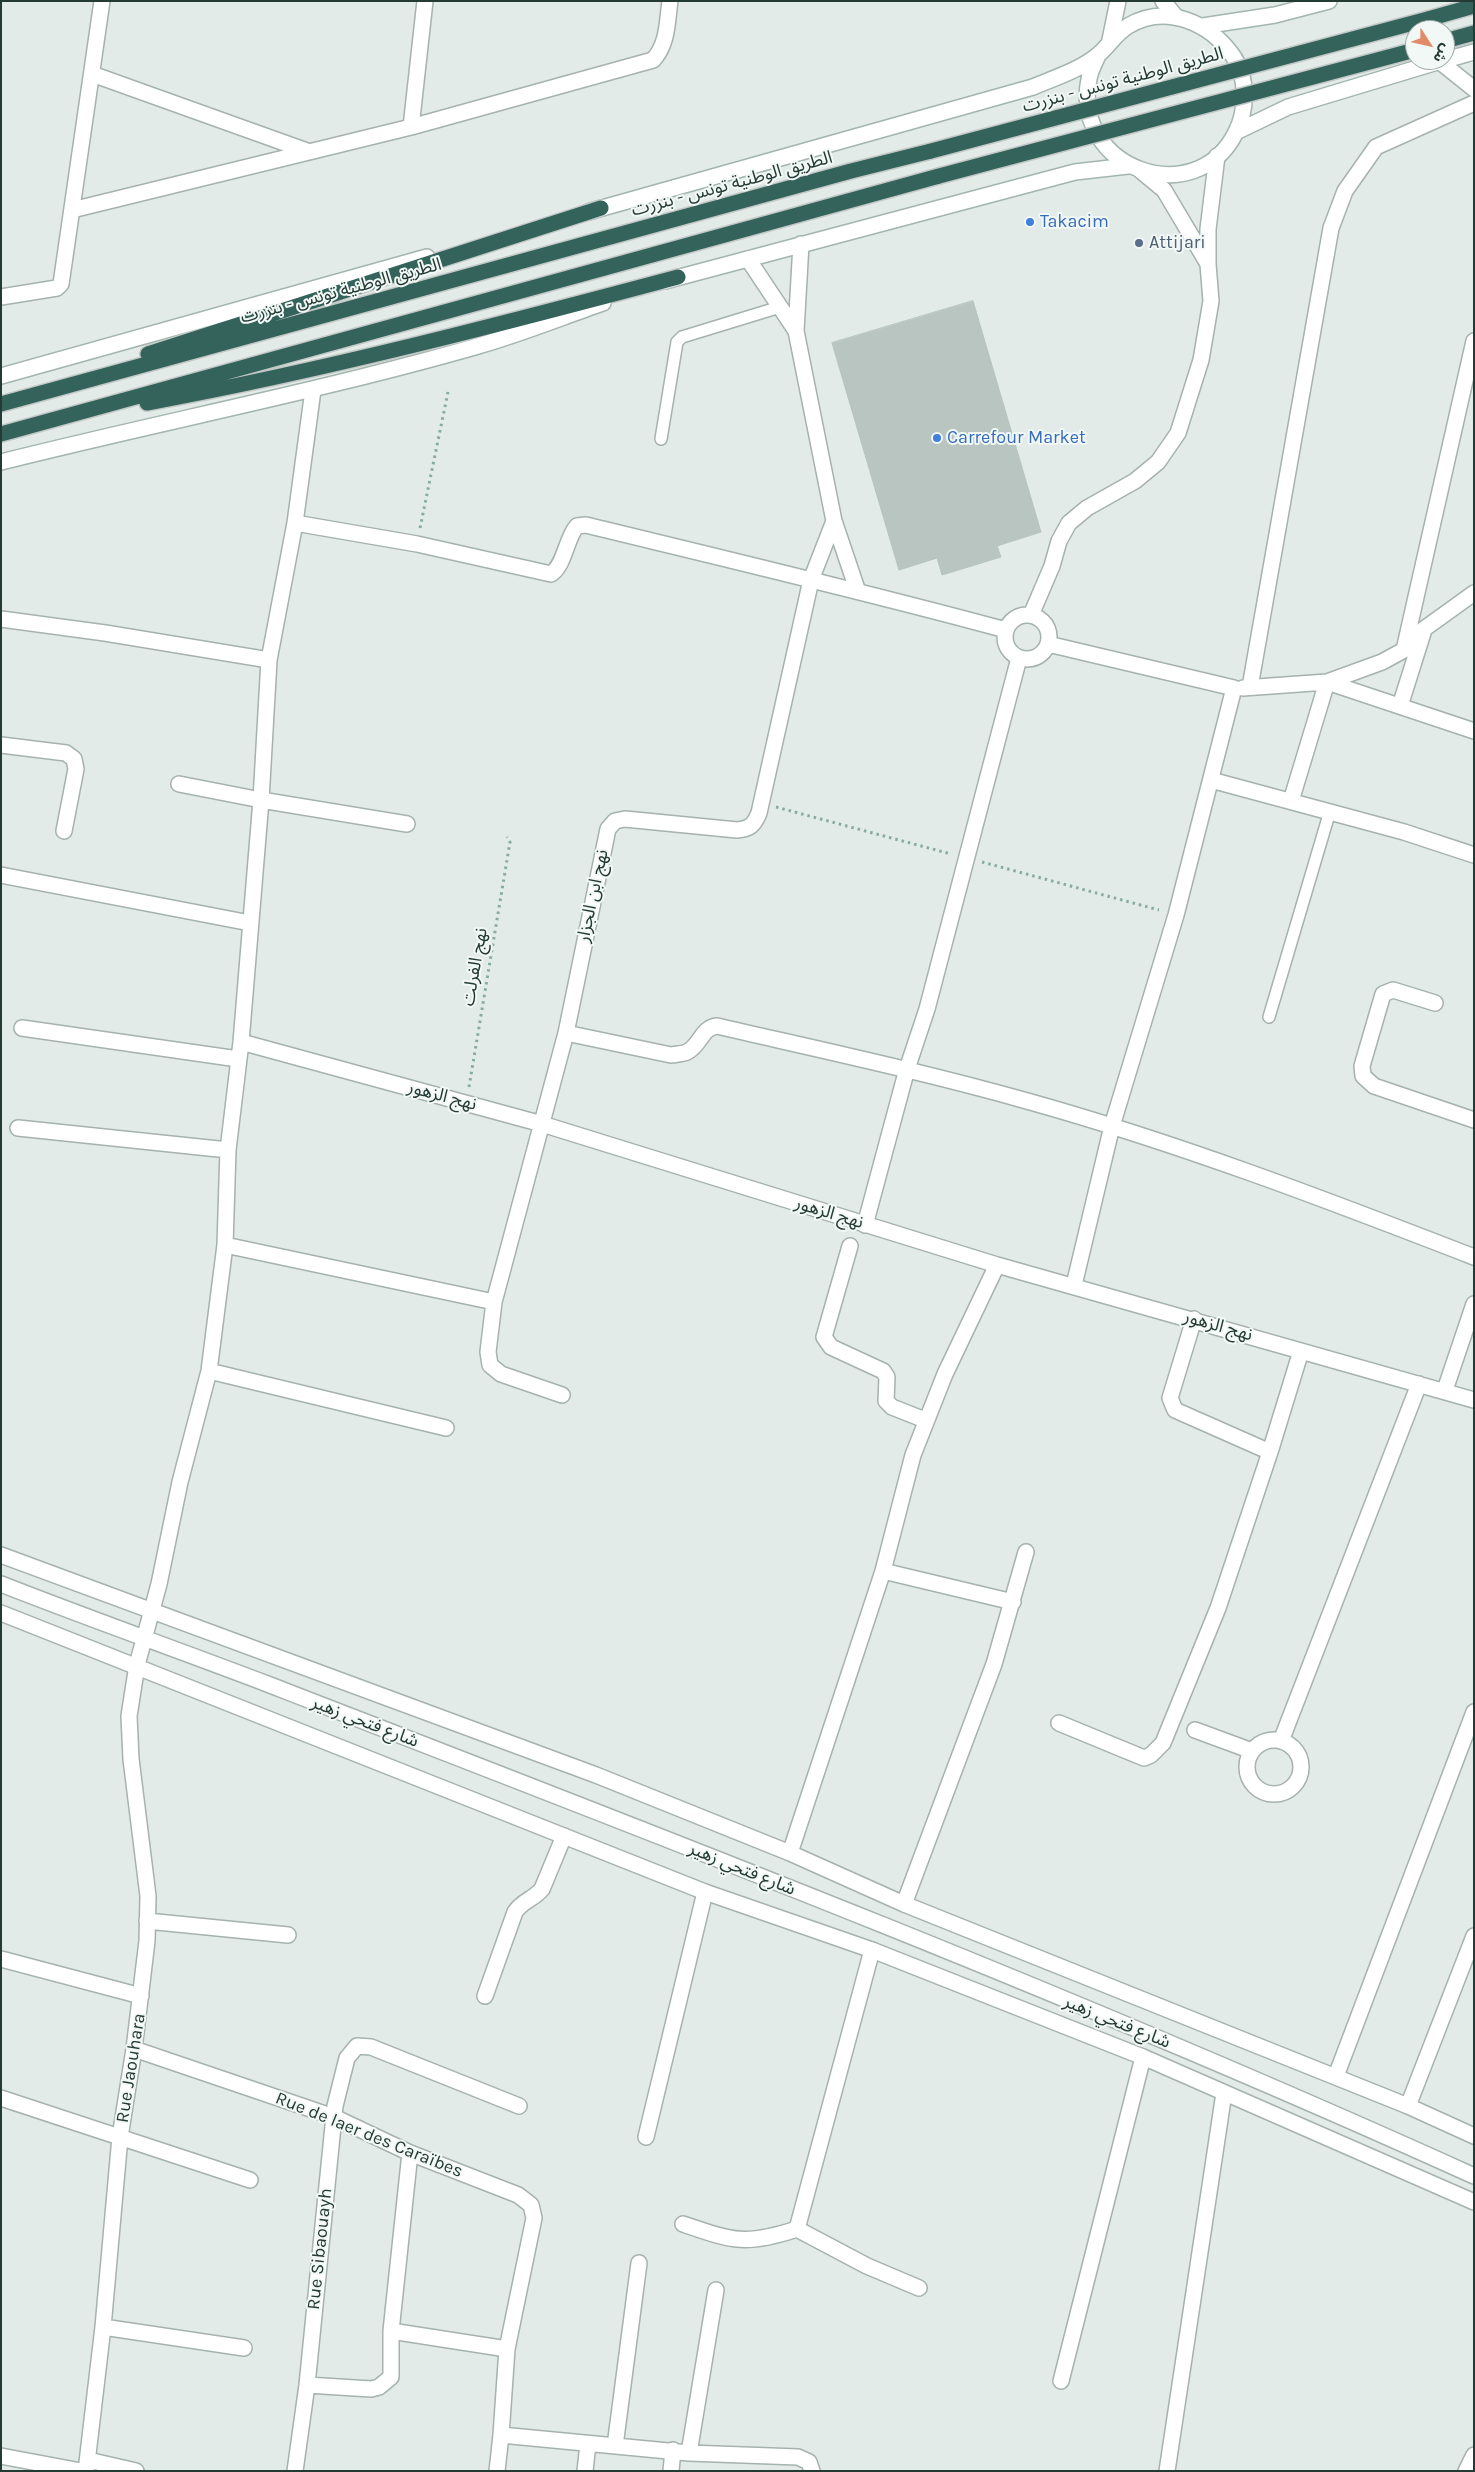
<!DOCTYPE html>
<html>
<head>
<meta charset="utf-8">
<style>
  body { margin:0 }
  #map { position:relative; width:1475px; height:2472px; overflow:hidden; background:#e2ebe7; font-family:Karla,"Noto Sans Arabic",sans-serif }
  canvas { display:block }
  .frame { position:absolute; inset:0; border:2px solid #243a35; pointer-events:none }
  .north { position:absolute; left:1405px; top:20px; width:50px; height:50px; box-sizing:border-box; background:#f2f8f5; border:1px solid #a0aca8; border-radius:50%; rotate:125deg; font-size:14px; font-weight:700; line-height:20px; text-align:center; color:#243a35 }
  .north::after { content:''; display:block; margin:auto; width:18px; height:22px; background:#e38b68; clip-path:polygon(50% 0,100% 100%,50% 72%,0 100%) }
</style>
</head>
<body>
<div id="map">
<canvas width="1475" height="2472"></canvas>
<div class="frame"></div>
<div class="north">ش</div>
</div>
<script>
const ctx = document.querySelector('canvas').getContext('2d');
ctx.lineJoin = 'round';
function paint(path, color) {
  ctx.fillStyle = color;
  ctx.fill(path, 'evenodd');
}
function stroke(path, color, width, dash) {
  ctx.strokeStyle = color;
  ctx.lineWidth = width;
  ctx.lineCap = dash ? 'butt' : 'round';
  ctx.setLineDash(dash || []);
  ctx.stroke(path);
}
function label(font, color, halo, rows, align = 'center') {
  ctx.font = font + ' Karla,"Noto Sans Arabic",sans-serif';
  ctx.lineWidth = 4;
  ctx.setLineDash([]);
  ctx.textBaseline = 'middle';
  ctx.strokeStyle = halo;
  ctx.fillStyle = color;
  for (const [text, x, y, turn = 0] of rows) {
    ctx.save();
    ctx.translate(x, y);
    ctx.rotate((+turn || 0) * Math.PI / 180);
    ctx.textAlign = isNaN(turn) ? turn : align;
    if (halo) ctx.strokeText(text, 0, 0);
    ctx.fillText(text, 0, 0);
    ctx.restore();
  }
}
const building = new Path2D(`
  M973,301L1041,532L997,546L1001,557L942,575L937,558L899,570L832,343Z`);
paint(building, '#b8c5c0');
stroke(building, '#b5c4be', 1);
const service = new Path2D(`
  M661,439L677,342L682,337L780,307
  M1269,1017L1330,811`);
const minor = new Path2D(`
  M1439,61L1474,89
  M92,74L307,151
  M411,127L425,1
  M1141,171L1164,190L1208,264
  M72,210L411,127L653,60C668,44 667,22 670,1
  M801,244L796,331L834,521L857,589
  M748,259L796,331
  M1,297L57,288L61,284L102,1
  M295,523L417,544L551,574C565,565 566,538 577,526L586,525C726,559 866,592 1006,630
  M1031,615L1052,566L1059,541L1069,523L1087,508L1135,481L1158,462L1178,433L1201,360L1211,301L1208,264V229L1217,156
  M1005 637a22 22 0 1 1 44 0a22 22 0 1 1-44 0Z
  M1,619L105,633L269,660
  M1048,644L1234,688L1176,915L1112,1126L1074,1285
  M1404,650L1474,341
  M1250,687L1331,228L1345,191L1376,147L1474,103
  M1243,688L1327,682L1382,662L1404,650L1424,629L1474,593
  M1400,706L1423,633
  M1,745L66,753L74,759L76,769L64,831
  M1211,780L1404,832L1474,855
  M179,784L261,800L407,824
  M1291,801L1327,682L1474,731
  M1,875L250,923
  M1435,1003L1393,990L1383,994L1362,1066L1363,1076L1374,1086L1474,1120
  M22,1028L238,1059
  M566,1033L671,1055C676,1054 683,1054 687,1052C701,1045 701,1028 717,1026C821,1050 924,1072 1027,1101C1178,1143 1327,1200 1474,1257
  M241,1042L542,1124L997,1265L1474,1400
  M18,1128L228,1150
  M865,1225L907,1069L927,1009L1019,658
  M225,1245L494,1302
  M850,1246L824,1337L831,1347L883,1371L887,1377L886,1401L892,1407L925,1420
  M1194,1319L1170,1398L1175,1410L1270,1452
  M209,1371L446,1428
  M1445,1390L1474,1304
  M562,1395L501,1374L490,1365L488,1352L494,1302L566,1033L608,829L615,821L625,819L737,830C750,829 754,825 759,813L811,580L834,521
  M1,1555L596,1775L790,1853L904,1904L1408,2106L1474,2136
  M883,1571L1013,1602
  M1059,1723L1144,1758L1151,1755L1163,1743L1218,1608L1270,1452L1301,1351
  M1195,1730L1252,1751
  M1247 1767a27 27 0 1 1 54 0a27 27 0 1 1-54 0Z
  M1281,1741L1419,1384
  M790,1853L883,1571L913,1455L945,1374L997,1265
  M904,1904L994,1664L1026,1552
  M147,1921L288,1935
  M1,1959L141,1996
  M485,1996L515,1912C522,1901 534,1899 542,1889L564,1836
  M134,2049L334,2117L410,2153L518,2195L531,2205L534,2218L507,2349L501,2435L497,2471
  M1336,2076L1474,1712
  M1,2098L250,2180
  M1408,2106L1474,1936
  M646,2137L705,1892
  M683,2224C733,2241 745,2246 797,2229L867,2266L919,2288
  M797,2229L872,1950
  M103,2327L244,2348
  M391,2331L507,2349
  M1061,2381L1143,2057
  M307,2385L371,2389L379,2387L391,2377V2331L410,2153
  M501,2435L689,2453L798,2457L809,2462L812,2471
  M615,2446L639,2263
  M689,2453L716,2290
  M1,2456L81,2471
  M88,2460L136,2471
  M86,2471L103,2327L120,2137L134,2049L147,1941L148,1896L131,1759L129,1716L137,1665L159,1584L180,1482L209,1371L225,1245L228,1150L241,1042L261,800L269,660L295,523L313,390
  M295,2471L307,2385L335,2106L347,2058L357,2046L371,2047L519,2106
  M585,2471L588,2444
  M671,2471L673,2450
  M1167,2471L1224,2093
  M1466,2471L1474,2455`);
const tertiary = new Path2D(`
  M1163,1L1176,17
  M1110,40L1118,1
  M1,1584C90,1619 181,1651 270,1685C674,1841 1079,1997 1474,2176
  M1,1613L705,1892L872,1950L1143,2057L1474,2202`);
const secondary = new Path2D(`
  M1203,26L1275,15L1329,1
  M1445,60L1474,52
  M1236,132L1288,107L1444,60
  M588,212L1033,87C1054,78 1080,70 1098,55C1109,46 1114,35 1128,26C1166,3 1210,23 1233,56C1248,77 1247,110 1236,132C1196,213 1071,169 1089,79C1090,71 1095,63 1098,55
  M665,281L1075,172L1128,166
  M1,376L427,257
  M1,462C160,422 321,391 478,346C521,334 562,317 603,303`);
const motorway = new Path2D(`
  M1428,19L1474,6
  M1445,41L1474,33
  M148,354L601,208
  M147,403C326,370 502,324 678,277
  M1,404L851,171L931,151
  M1,434L939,176`);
stroke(service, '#a5b2ae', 14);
stroke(minor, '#a5b2ae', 18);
stroke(tertiary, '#a5b2ae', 18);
stroke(secondary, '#a2b5af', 18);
stroke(motorway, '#c2c8c6', 18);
stroke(new Path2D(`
  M420,528L448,392
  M776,807L951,854
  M982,862L1159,910
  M469,1087L510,842L507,837`), '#86aba1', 3, [2.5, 4]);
stroke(service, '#fff', 11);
stroke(minor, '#fff', 15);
stroke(tertiary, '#fff', 15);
stroke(secondary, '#fff', 15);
stroke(motorway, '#33635b', 15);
const motorwayBridge = new Path2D(`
  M931,151L1428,19
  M939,176L1415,50`);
stroke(motorwayBridge, '#c2c8c6', 18, []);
stroke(motorwayBridge, '#33635b', 15);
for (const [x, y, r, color] of [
  [1030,222,5,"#3f7fe0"],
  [1139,243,5,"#5c6f8a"],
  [937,438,5,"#3f7fe0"]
]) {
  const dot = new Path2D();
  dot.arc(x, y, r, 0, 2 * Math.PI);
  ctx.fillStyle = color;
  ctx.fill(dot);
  stroke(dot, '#f2f8f5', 2);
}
label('18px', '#243a35', '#f2f8f5', [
  ["الطريق الوطنية تونس - بنزرت",1123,80,-15],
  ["الطريق الوطنية تونس - بنزرت",732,184,-15],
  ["الطريق الوطنية تونس - بنزرت",341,291,-15],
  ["نهج ابن الجزار",593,896,-78],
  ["نهج الفرلت",475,967,-80],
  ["نهج الزهور",442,1096,15],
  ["نهج الزهور",829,1213,17],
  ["نهج الزهور",1218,1326,16],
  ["شارع فتحي زهير",365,1722,21],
  ["شارع فتحي زهير",742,1869,22],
  ["شارع فتحي زهير",1117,2022,22],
  ["Rue Jaouhara",131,2068,-81],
  ["Rue de laer des Caraïbes",369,2135,22],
  ["Rue Sibaouayh",320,2249,-84]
]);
label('18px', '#366cbe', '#f2f8f5', [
  ["Takacim",1040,222],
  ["Carrefour Market",947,438]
], 'left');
label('18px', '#4e5e75', '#f2f8f5', [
  ["Attijari",1149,243]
], 'left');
</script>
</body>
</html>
